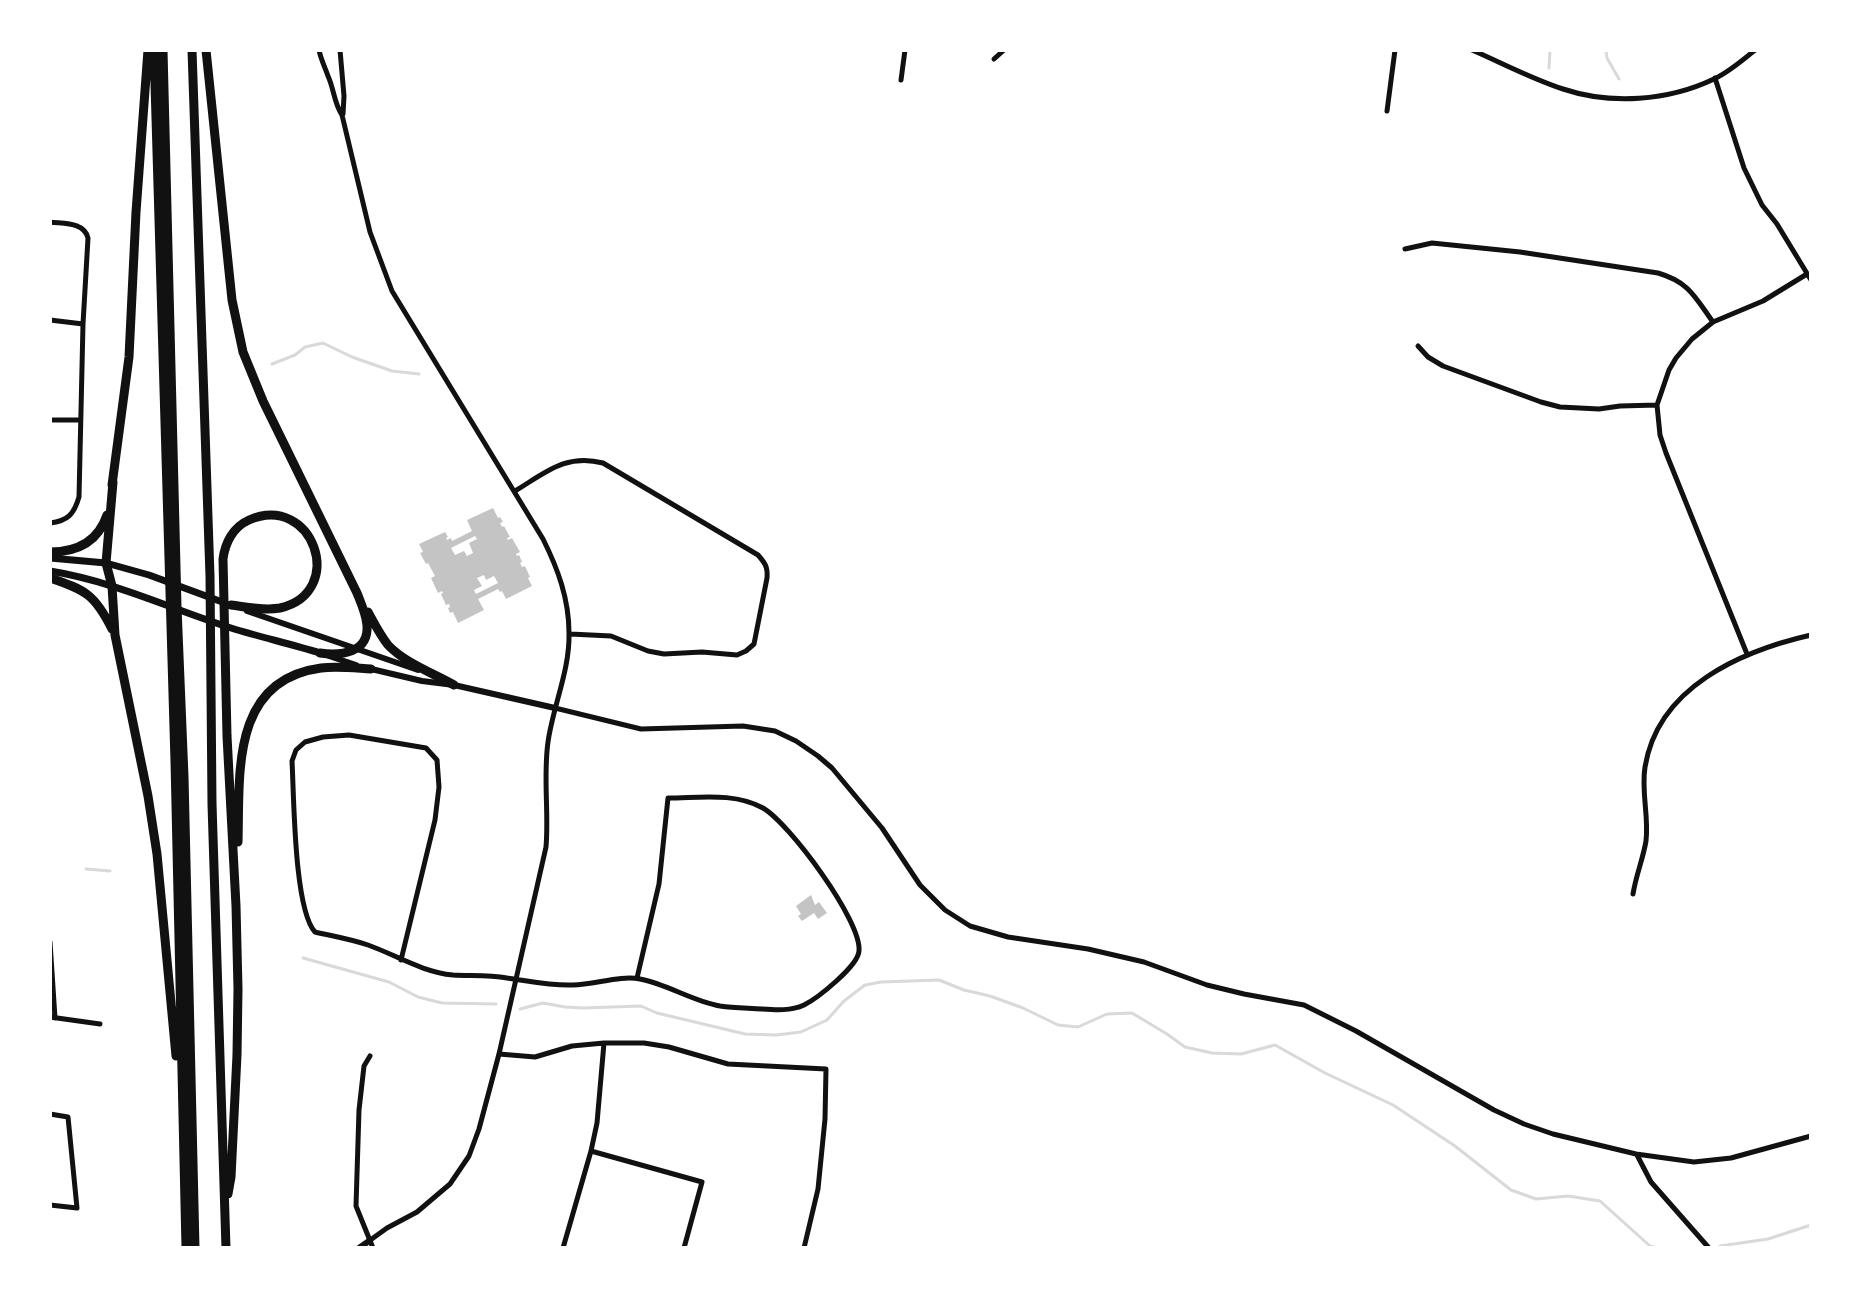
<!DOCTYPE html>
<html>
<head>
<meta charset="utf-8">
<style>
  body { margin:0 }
  #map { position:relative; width:1861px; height:1298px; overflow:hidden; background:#fff; font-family:"Libre Baskerville",serif }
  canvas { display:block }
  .frame { position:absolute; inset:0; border:52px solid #fff; pointer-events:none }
</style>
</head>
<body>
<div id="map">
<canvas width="1861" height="1298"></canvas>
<div class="frame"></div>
</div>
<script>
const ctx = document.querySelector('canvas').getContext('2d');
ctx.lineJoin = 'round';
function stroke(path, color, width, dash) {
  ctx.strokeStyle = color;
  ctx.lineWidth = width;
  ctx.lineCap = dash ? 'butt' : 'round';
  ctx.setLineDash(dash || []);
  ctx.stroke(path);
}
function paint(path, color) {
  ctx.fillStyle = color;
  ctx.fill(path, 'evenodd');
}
stroke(new Path2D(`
  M1606,50L1607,58L1619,79
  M1549,68L1550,50
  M272,364L295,355L305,347L323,343L352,357L392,371L419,374
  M86,869L110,871
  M303,958L389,982L418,997L442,1003L496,1004
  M520,1009L543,1003L565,1007L584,1008L641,1006L657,1013L745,1034L776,1035L801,1032L827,1020L844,1001L865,985L881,982L939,980L964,990L990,996L1023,1008L1058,1025L1078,1027L1107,1014L1132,1013L1167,1034L1185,1047L1212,1053L1241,1054L1275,1045L1325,1073L1393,1105L1455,1146L1511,1190L1536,1199L1568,1196L1600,1201L1650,1246L1658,1248
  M1720,1246L1768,1239L1811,1225`), '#d9d9d9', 3);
paint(new Path2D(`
  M493,508L498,518L500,517L503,522L500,523L502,527L504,526L510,537L507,538L508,540L512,538L520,552L516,554L517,556L519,555L522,562L520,563L522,567L525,566L530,577L528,578L532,586L506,599L502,591L500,592L498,589L478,599L484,610L458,623L453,612L450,613L448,608L450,607L449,604L446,605L441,594L443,593L442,591L438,593L431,578L435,576L428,563L426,564L420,553L423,552L419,544L445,532L448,537L446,538L447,540L451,538L452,541L472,531L467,520ZM475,536L477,539L469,543L473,553L467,556L464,551L455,555L451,548ZM484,575L486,580L494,576L498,583L476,594L474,590L482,586L477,578Z
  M811,895L815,905L819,902L827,913L818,919L814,913L802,921L798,916L801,914L796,906Z`), '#c4c4c4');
stroke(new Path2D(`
  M319,50C321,60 325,67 328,76C334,89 334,103 342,115L370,232L392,291L543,539C558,569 569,599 569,633C570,670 553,706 548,742C543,777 549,812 546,847L499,1054L479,1129L469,1156L450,1184L417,1212L387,1228L369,1241
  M340,50L344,96L343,114
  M1472,50C1502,63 1532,79 1563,89C1611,105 1668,101 1714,79C1729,72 1743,60 1755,50
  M994,59L1004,50
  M1715,78L1744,168L1762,205L1777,224L1811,280
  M901,80L905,50
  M1387,111L1395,50
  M50,222C64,224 84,222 88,238L83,324L79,497C74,514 68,521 50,523
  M1405,249L1432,243L1520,252L1658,273C1689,282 1695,297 1713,322
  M50,320L83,324
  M1418,346L1428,357L1443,366L1541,402L1560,407L1599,409L1620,406L1657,405
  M50,420H79
  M515,491C545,473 566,453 603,463L758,555C765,563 768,567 767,578L754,644L746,651L737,655L702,652L664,654L648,651L611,636L570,634
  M1747,654L1666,453L1660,435L1657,405L1669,370L1676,358L1692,339L1713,322L1763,301L1807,274
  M555,708L641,729L743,726L775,731L796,741L818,756L832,768L882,828L920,885L945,910L970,926L1008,937L1088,949L1144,962L1207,985L1244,994L1304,1005L1356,1031L1494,1110L1524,1124L1553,1134L1636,1154L1694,1162L1731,1158L1811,1136
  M1633,894C1636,875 1643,859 1646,841C1649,816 1641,792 1645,767C1658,687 1741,651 1811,635
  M50,942L55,1018
  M401,960L435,820L439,787L437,760L426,748L349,735L323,737L305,742L296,750L292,761C294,796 294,909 315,932C332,936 350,939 368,945C396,955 422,972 453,975C471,976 489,975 507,978C529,981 551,986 573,985C594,985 620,975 640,979C667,984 692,1001 720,1006C734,1008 748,1008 762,1009C776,1010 791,1011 804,1005C818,998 858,966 859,951C862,921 789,823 763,808C734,792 699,798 668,798L659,884L637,978
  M50,1017L100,1024
  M499,1054L535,1057L572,1046L604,1043H644L669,1047L728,1064L826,1069L825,1119L818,1189L804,1248
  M370,1056L364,1066L359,1110L356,1206L373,1248
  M50,1114L68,1117L77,1208L50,1205
  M591,1151L702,1182L684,1248
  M1637,1155L1651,1182L1709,1248
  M563,1248L591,1151L597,1123L604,1043`), '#111', 5);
stroke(new Path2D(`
  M247,611L418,670
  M329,656L356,665
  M367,668L422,681L454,685L555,708
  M359,1248L369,1241`), '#111', 6);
stroke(new Path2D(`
  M50,558L106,563L149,575L225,603
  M50,571C113,581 171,609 231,628C260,637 291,644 320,653`), '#111', 7);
stroke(new Path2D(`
  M154,50L175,761L186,1248
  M163,50L177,607L184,777L195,1248
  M192,50L210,576L212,804L226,1248
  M206,50L232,300L243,352L263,401L357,593C361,603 366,614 367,625C369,653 341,656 320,653
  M113,482L106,563L112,586L115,635L148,796L157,854L176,1056
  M112,485L129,357L136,212L148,50
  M50,552C77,552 98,542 107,515
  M50,578C86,590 95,595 112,629
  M368,612C374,623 380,635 388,645C405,663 433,673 454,685
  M238,842C240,775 230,680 321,668C337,666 354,668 371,669
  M228,1194L231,1177L237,1055L238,989L236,906L227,736L223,559C225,543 233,527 249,520C313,492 348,592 280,608C264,611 247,607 231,605`), '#111', 9);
</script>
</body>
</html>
